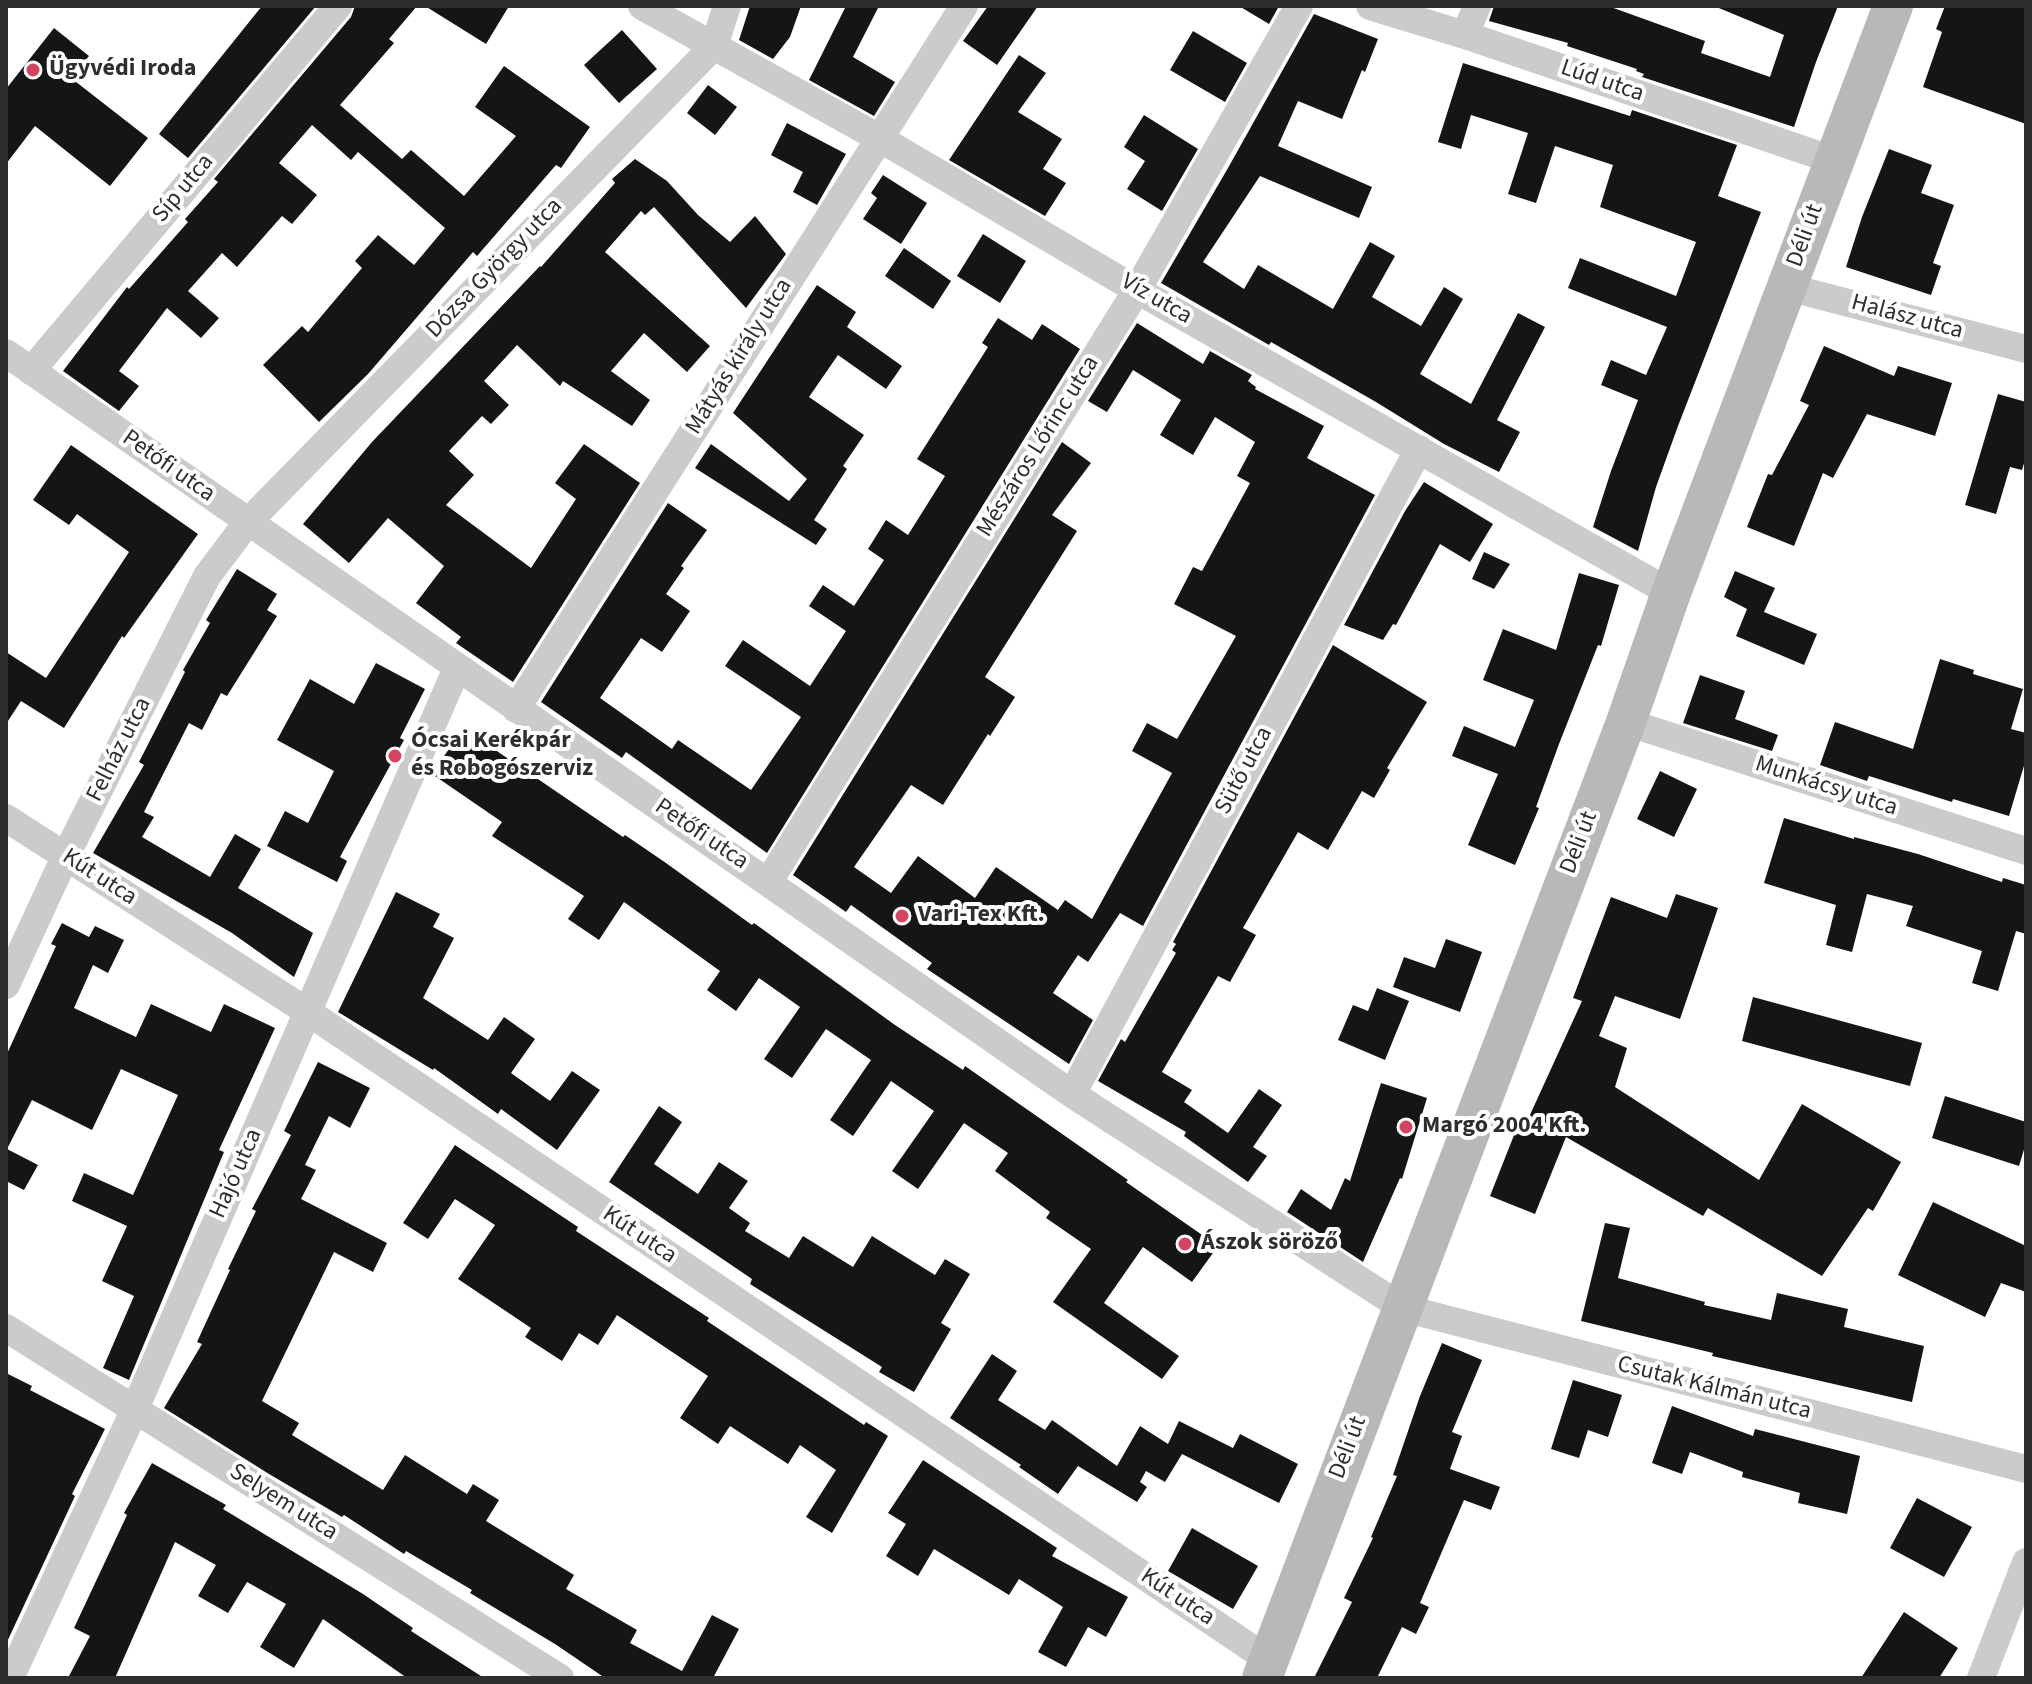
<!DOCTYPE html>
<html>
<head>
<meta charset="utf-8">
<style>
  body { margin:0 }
  #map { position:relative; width:2032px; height:1684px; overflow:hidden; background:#fff; font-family:"Source Sans 3",sans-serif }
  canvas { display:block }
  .frame { position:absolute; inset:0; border:8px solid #2e2e2e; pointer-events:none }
</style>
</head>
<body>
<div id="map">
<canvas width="2032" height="1684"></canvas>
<div class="frame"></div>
</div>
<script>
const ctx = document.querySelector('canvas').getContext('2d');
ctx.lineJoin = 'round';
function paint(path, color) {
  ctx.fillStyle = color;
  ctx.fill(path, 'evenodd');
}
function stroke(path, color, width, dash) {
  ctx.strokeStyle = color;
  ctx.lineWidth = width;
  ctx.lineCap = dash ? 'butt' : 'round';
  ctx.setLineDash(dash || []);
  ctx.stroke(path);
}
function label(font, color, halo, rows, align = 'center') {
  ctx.font = font + ' "Source Sans 3",sans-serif';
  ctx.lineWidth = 8;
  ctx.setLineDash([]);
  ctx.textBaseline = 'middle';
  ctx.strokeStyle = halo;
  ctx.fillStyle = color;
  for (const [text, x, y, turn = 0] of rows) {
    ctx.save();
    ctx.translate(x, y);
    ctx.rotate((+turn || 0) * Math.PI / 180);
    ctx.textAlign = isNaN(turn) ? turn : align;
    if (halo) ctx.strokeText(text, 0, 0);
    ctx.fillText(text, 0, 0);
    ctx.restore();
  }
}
paint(new Path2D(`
  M262,6H316L188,158L159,134Z
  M355,6H417L389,39L394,43L340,105L402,159L411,150L464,196L516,136L475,107L504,66L590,127L561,168L556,165L477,256L473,252L368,374L319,422L263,365L302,326L308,332L362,268L355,261L378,235L414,265L445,228L358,152L351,160L312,125L279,163L317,195L292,224L282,216L237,267L222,253L188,291L219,318L201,338L167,308L119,371L139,386L119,411L63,371L127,287L129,289L188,222L185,219L218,182L214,179L351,17Z
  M425,6H509L486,44Z
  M750,6H801L790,37L773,59L739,40Z
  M846,6H879L853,57L895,82L874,116L809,80Z
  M988,6H1038L997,65L963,41Z
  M1239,6H1279L1269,24Z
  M1494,6H1608L1705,41L1701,53L1770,77L1784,35L1714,6H1838L1816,62L1794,127L1642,77L1644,74L1636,71L1637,69L1567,46L1568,43L1489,21Z
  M1945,6H2026V124L1923,87L1942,32L1936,29Z
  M1314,14L1378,39L1365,72L1362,70L1342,119L1298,101L1278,146L1372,187L1359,218L1260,176L1203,262L1244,289L1258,265L1333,309L1370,242L1395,256L1372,297L1421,326L1444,287L1463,299L1420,374L1471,404L1518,313L1545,327L1497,420L1520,432L1499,472L1444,444L1376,402L1271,342L1269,345L1161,283L1228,168Z
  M54,28L89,56L71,78L148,138L110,186L35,126L6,164V89Z
  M622,30L657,69L619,103L584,65Z
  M1193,31L1247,63L1225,102L1170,70Z
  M1019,55L1046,73L1018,112L1062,139L1043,169L1066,183L1045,216L949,160Z
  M1463,63L1630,116L1632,110L1737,145L1718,196L1761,212L1678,426L1656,487L1638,551L1593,527L1611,471L1638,400L1601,385L1611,360L1646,375L1667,327L1568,288L1580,258L1676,296L1696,242L1600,207L1613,165L1555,146L1536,203L1508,194L1528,133L1471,115L1461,149L1438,142Z
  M708,85L737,107L715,135L687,113Z
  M1144,115L1198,149L1162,211L1127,189L1145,161L1124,147Z
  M787,123L846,154L817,205L793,192L803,172L771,155Z
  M1889,149L1932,165L1921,193L1954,205L1933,263L1941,266L1931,295L1846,267L1862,217Z
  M635,159L667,181L698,215L730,242L755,216L786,254L746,308L654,207L645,215L641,211L605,252L710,346L687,372L644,333L611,371L650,400L632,426L563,381L560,386L517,345L484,381L509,405L491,424L482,416L449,451L474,475L446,505L531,568L576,499L555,483L584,444L640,483L513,682L456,643L461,637L416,603L444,566L388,518L349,563L303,524L372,442L540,266L541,267L615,183L612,179Z
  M883,175L927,203L901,244L863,219L877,198L871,193Z
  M983,234L1026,261L1000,303L957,276Z
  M904,248L951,281L933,309L885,276Z
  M817,285L856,312L847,327L902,366L886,389L838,355L809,397L864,435L843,466L847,469L814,520L827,529L816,545L695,468L711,444L789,501L807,479L733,413Z
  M998,318L1032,340L1042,324L1080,349L767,853L626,752L622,758L541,702L668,503L707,530L681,566L684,568L666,594L690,611L662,652L641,638L600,698L672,749L678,740L751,790L801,717L725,666L743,640L810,686L846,631L809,606L823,585L854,606L884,560L868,549L886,520L908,535L945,476L917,459L988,347L982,343Z
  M1137,323L1203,364L1210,351L1252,375L1248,381L1256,387L1255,389L1324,426L1307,458L1375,495L1143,926L1120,913L1088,962L1078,955L1053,993L1093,1020L1069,1064L927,969L932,963L851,905L846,912L793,875L1062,442L1091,463L1052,515L1077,531L985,677L1015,697L990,736L988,734L943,805L911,785L854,867L891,893L918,856L975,898L996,867L1058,910L1065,900L1092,919L1172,773L1132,751L1147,723L1177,739L1236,636L1174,604L1193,567L1202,571L1250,483L1237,476L1255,442L1215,417L1193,455L1160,435L1181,400L1133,370L1107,412L1088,401Z
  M1824,346L1894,376L1898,366L1952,383L1935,436L1867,414L1833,478L1823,473L1794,546L1747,527L1768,474L1772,475L1809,405L1800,401Z
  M1998,394L2026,402V457L2022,470L2010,467L1996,514L1965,505Z
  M71,445L198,534L124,638L122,636L64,728L21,701L6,724V652L46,678L129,552L77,514L69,525L33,500Z
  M1424,482L1493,524L1470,562L1440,544L1396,625L1393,624L1383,640L1344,625L1405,511Z
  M1484,552L1510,564L1494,589L1472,579Z
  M237,569L277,594L267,610L277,616L227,696L221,693L202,730L189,723L144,812L154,817L142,837L210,877L235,834L261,849L238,888L313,933L294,977L232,933L93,853L144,765L139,762L185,672L183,670L210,623L206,620Z
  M1735,571L1775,588L1764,612L1817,634L1804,665L1736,636L1747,609L1724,597Z
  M1579,573L1619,585L1601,646L1598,645L1559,744L1536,807L1539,808L1515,865L1468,845L1498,774L1452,756L1464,726L1515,747L1534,700L1483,680L1503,629L1556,650Z
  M1333,645L1427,702L1387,768L1390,770L1374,798L1362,791L1328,850L1298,832L1243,928L1256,935L1230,982L1218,976L1162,1072L1192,1090L1184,1102L1228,1133L1259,1089L1282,1105L1253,1147L1267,1156L1248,1182L1184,1136L1186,1132L1098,1081L1121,1039L1125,1042L1176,953L1172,950L1176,944L1173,942Z
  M1940,659L1974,670L1973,674L2023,689L2011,729L2026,733V759L2009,816L1953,799L1952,802L1869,776L1867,781L1820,765L1835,722L1913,749Z
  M376,663L425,689L400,738L404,740L340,857L347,861L337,882L267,846L285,811L308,823L334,771L277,740L310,679L354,704Z
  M1700,675L1745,691L1735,719L1778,735L1772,751L1683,723Z
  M463,728L623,837L625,835L666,863L752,925L754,923L895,1025L963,1070L965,1066L1128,1180L1126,1182L1218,1246L1192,1282L1143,1247L1104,1303L1179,1356L1162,1379L1053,1302L1091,1249L1046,1218L1050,1212L995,1171L1008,1153L964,1123L918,1189L892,1171L934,1111L891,1081L853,1136L830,1120L871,1060L826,1029L792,1078L764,1059L800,1007L759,978L736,1011L707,990L720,971L624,902L599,940L568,919L584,896L492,836L502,822L432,774Z
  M1660,771L1697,789L1674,837L1637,819Z
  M1784,818L1854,839V837L1918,854L2002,882L2003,878L2026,885V934L2016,931L1998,991L1972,983L1982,951L1906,926L1913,906L1867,894L1852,952L1826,945L1836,905L1764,883Z
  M396,892L440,914L433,927L454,938L423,998L488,1040L504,1017L535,1039L511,1073L550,1101L572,1071L600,1090L557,1150L501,1109L498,1114L434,1068L433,1070L338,1012Z
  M1676,894L1718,908L1680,1019L1615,996L1599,1036L1627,1048L1615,1087L1759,1180L1802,1104L1901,1162L1873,1211L1868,1208L1822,1276L1708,1208L1703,1216L1566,1137L1535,1214L1490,1196L1518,1125L1524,1128L1582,1001L1573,998L1611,897L1667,918Z
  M62,923L89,937L95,926L124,940L108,973L93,965L74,1008L136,1037L151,1004L211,1032L224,1004L275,1028L219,1150L224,1152L129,1380L103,1368L134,1296L102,1281L127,1226L72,1201L84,1173L133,1195L178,1095L121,1069L92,1130L32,1100L7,1149L38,1165L24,1190L6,1181V1056L56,946L51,944Z
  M1446,939L1482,952L1460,1012L1393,987L1404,957L1435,968Z
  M1377,988L1409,1001L1385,1060L1338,1040L1353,1005L1368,1011Z
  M1753,997L1922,1043L1910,1086L1742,1041Z
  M318,1062L370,1088L350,1128L329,1116L305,1165L316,1170L301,1199L387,1243L373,1272L334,1252L262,1401L299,1423L292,1435L383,1490L405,1455L467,1494L473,1484L499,1500L486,1521L574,1575L566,1589L637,1630L630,1643L682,1671L712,1615L739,1629L713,1678H605L555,1644L470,1593L472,1590L406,1551L404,1554L344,1515L342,1517L269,1474L164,1408L202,1344L197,1342L230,1270L228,1269L256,1211L252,1209L291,1135L284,1131Z
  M1381,1083L1427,1098L1402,1179L1400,1178L1363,1262L1287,1212L1301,1189L1331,1210L1345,1178L1350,1181Z
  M1945,1096L2026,1122V1143L2019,1166L1932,1138Z
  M659,1106L682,1122L654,1164L698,1194L719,1162L748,1181L729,1208L750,1223L745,1231L789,1258L803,1236L853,1267L872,1236L935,1275L945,1259L970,1274L941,1323L951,1329L914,1392L879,1372L882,1367L750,1284L752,1279L609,1182Z
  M455,1145L578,1227L576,1231L709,1318L707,1321L864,1425L866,1422L888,1436L832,1533L806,1517L836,1470L800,1445L788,1464L730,1426L718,1444L680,1418L708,1376L617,1315L598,1345L579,1333L562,1361L525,1337L531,1328L458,1279L495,1225L455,1199L428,1239L403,1223Z
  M1933,1202L2026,1246V1292L2001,1283L1985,1317L1898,1275Z
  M1605,1223L1630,1228L1618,1278L1705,1302L1704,1305L1771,1320L1777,1293L1848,1309L1844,1327L1924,1346L1912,1402L1712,1356L1713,1353L1581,1321Z
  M1442,1343L1482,1360L1452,1432L1462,1436L1450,1469L1500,1487L1491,1510L1464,1500L1420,1603L1429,1607L1416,1634L1402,1627L1377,1678H1314L1352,1602L1344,1598L1373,1538L1371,1537L1397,1476L1393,1475L1420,1396Z
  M992,1354L1017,1371L998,1400L1045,1430L1052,1420L1117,1466L1140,1426L1168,1444L1179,1421L1233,1448L1240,1434L1298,1464L1279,1503L1182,1454L1165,1482L1146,1471L1140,1482L1147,1487L1137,1502L1078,1466L1058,1494L1019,1467L1021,1465L950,1418Z
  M6,1373L32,1386L30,1390L105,1429L72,1494L75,1496L6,1644Z
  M1573,1380L1622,1395L1608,1437L1588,1430L1579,1458L1551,1449Z
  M1672,1406L1753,1436L1755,1429L1860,1456L1847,1514L1798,1503L1800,1493L1742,1477L1743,1472L1690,1452L1682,1474L1652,1463Z
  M923,1460L1057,1548L1052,1556L1128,1597L1106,1637L1088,1627L1066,1667L1038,1652L1063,1607L1019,1579L1009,1595L934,1549L918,1576L886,1556L906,1524L888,1513Z
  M152,1463L226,1505L223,1509L363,1594L413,1628L411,1631L484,1678H407L323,1619L294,1668L260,1647L286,1604L247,1582L228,1613L198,1596L216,1565L175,1542L115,1678H68L90,1636L74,1628L127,1515L124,1513Z
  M1917,1498L1972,1527L1944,1577L1890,1548Z
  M1192,1528L1258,1566L1233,1609L1168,1571Z
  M1904,1612L1958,1648L1939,1678H1861Z`), '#151515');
stroke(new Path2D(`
  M642,6L879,138L1137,290L1671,593
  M1370,6L1465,35L1833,160
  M1465,35L1477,6
  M1787,287L2026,349
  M6,353L1072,1094L1403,1308L2026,1469
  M31,371L338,6
  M516,709L964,6
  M1626,722L2026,851
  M6,818L308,1012L1269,1660
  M769,881L1137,290L1299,6
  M6,985L65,857L207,576L247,523L714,46L727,6
  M1072,1094L1419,449
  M6,1328L560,1678
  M10,1678L135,1409L457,668
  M1981,1678L2026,1562`), '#cbcbcb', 28);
stroke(new Path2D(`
  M1262,1678L1626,722L1671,593L1893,6`), '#b8b8b8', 40);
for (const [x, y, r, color] of [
  [33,70,8,"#d24462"],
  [395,756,8,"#d24462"],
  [902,916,8,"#d24462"],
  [1406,1127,8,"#d24462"],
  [1185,1244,8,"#d24462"]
]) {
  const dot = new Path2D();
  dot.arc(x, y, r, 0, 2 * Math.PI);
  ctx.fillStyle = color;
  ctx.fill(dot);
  stroke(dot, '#fff', 3);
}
label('bold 24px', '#2e2e2e', '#fff', [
  ["Ügyvédi Iroda",49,70],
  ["Ócsai Kerékpár",411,742],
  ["és Robogószerviz",411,770],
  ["Vari-Tex Kft.",918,916],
  ["Margó 2004 Kft.",1422,1127],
  ["Ászok söröző",1201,1244]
], 'left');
label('24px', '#2e2e2e', '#fff', [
  ["Lúd utca",1602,82,19],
  ["Síp utca",184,189,-50],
  ["Déli út",1806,236,-70],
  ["Dózsa György utca",495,269,-46],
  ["Víz utca",1156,300,30],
  ["Halász utca",1907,318,15],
  ["Mátyás király utca",740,357,-58],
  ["Mészáros Lőrinc utca",1039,447,-58],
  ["Petőfi utca",168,467,35],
  ["Felház utca",120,750,-63],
  ["Sütő utca",1245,771,-62],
  ["Munkácsy utca",1826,787,18],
  ["Petőfi utca",701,835,34],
  ["Déli út",1580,843,-69],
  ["Kút utca",99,878,33],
  ["Hajó utca",237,1174,-66],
  ["Kút utca",639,1236,34],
  ["Csutak Kálmán utca",1714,1389,14],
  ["Déli út",1349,1448,-69],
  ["Selyem utca",283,1503,32],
  ["Kút utca",1177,1598,34]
]);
</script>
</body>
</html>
